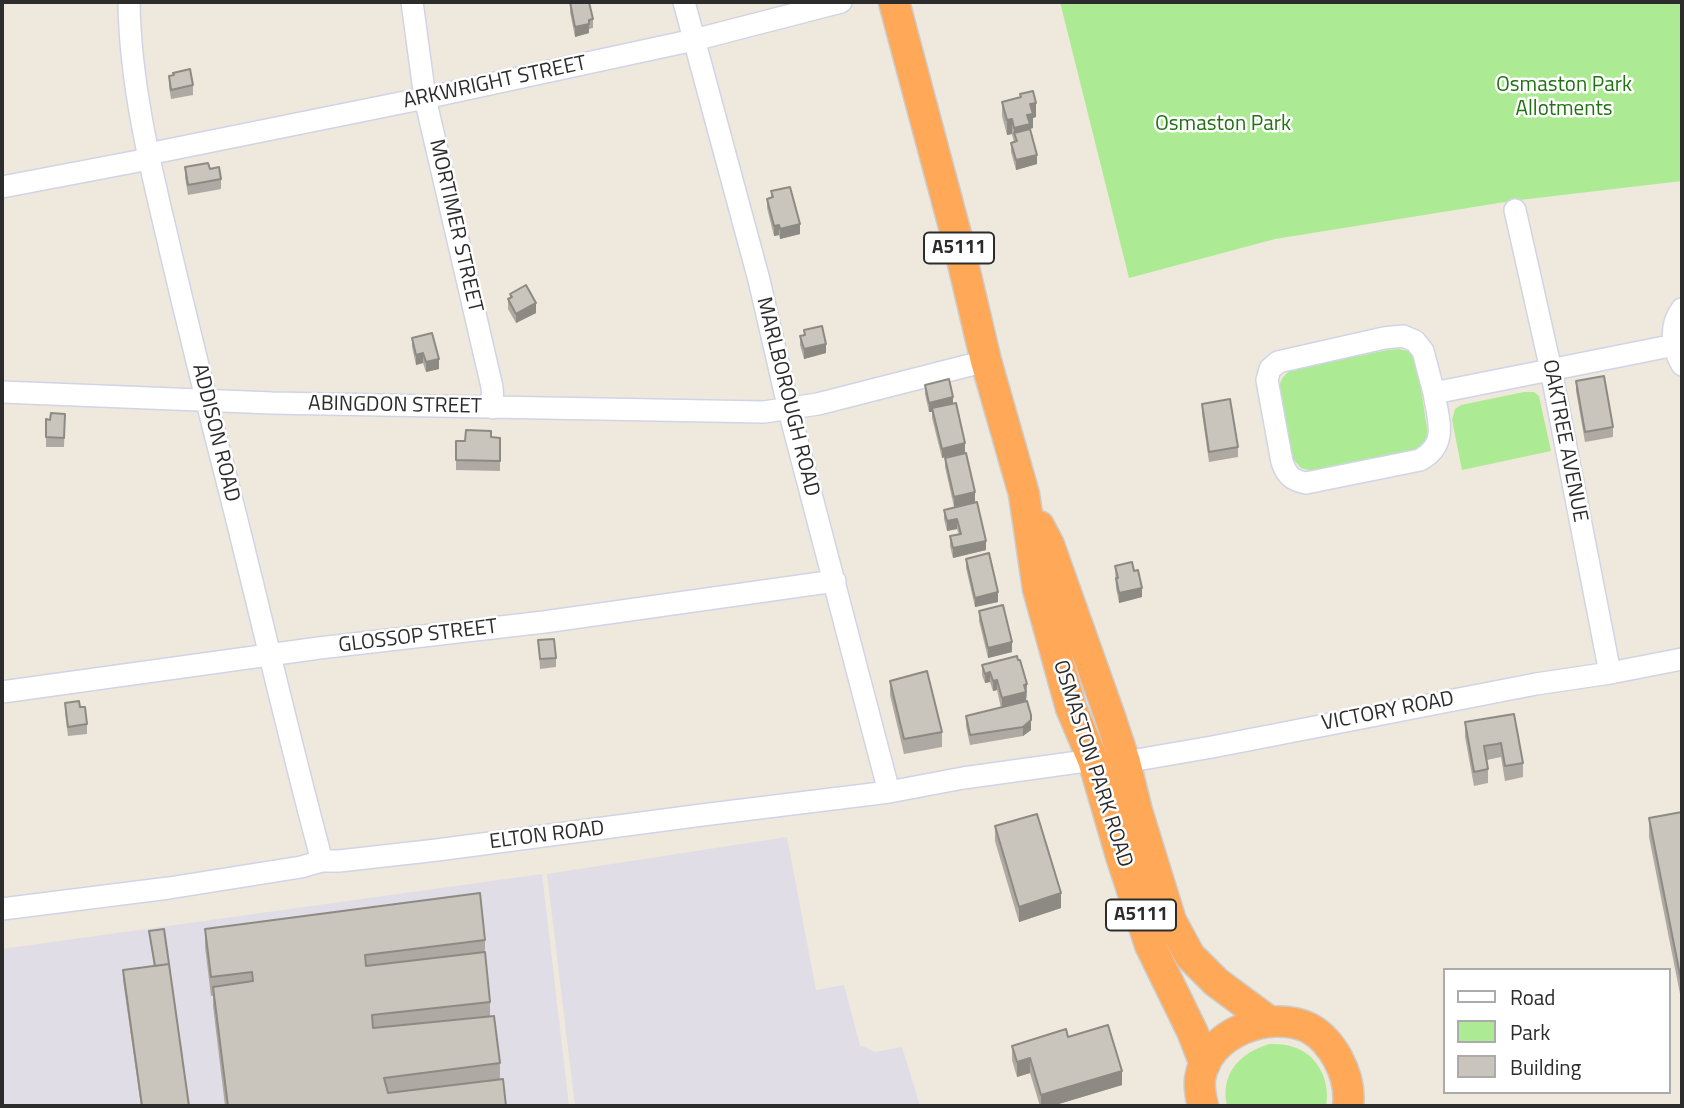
<!DOCTYPE html>
<html>
<head>
<meta charset="utf-8">
<style>
  body { margin:0 }
  #map { position:relative; width:1684px; height:1108px; overflow:hidden; background:#efe8dc; font-family:"Titillium Web",sans-serif }
  canvas { display:block }
  .frame { position:absolute; inset:0; border:4px solid #2c2c2c; pointer-events:none }
  .legend { position:absolute; left:1443px; top:968px; width:228px; height:126px; box-sizing:border-box; background:#fff; border:2px solid #ababab; margin:0; padding:9px 12px; list-style:none; font-size:21px; color:#2c2c2c }
  .legend li { display:flex; align-items:center; gap:14px; height:35px }
  .legend b { width:35px; border:2px solid #ababab }
</style>
</head>
<body>
<div id="map">
<canvas width="1684" height="1108"></canvas>
<div class="frame"></div>
<ul class="legend">
<li><b style="height:9px;background:#fff"></b>Road</li>
<li><b style="height:19px;background:#aceb93"></b>Park</li>
<li><b style="height:19px;background:#cac5bc"></b>Building</li>
</ul>
</div>
<script>
const ctx = document.querySelector('canvas').getContext('2d');
ctx.lineJoin = 'round';
function paint(path, color) {
  ctx.fillStyle = color;
  ctx.fill(path, 'evenodd');
}
function stroke(path, color, width, dash) {
  ctx.strokeStyle = color;
  ctx.lineWidth = width;
  ctx.lineCap = dash ? 'butt' : 'round';
  ctx.setLineDash(dash || []);
  ctx.stroke(path);
}
function label(font, color, halo, rows, align = 'center') {
  ctx.font = font + ' "Titillium Web",sans-serif';
  ctx.lineWidth = 5;
  ctx.setLineDash([]);
  ctx.textBaseline = 'middle';
  ctx.strokeStyle = halo;
  ctx.fillStyle = color;
  for (const [text, x, y, turn = 0] of rows) {
    ctx.save();
    ctx.translate(x, y);
    ctx.rotate((+turn || 0) * Math.PI / 180);
    ctx.textAlign = isNaN(turn) ? turn : align;
    if (halo) ctx.strokeText(text, 0, 0);
    ctx.fillText(text, 0, 0);
    ctx.restore();
  }
}
paint(new Path2D(`
  M787,837L816,990L844,985L860,1045L875,1052L902,1047L920,1106H575L547,874Z
  M542,874L569,1106H2V949Z`), '#e0dde7');
paint(new Path2D(`
  M1060,2H1682V181L1511,201L1275,239L1129,278Z
  M1399,349L1408,351L1417,363L1428,435C1427,440 1425,445 1420,449C1410,457 1331,468 1312,471L1301,468L1291,457L1279,391C1279,382 1283,375 1291,370L1387,350Z
  M1524,392H1534L1539,396L1551,451L1462,470L1452,420L1455,409L1461,405Z
  M1270,1044C1278,1044 1285,1044 1293,1047C1318,1054 1331,1082 1326,1106H1227C1220,1074 1240,1052 1270,1044Z`), '#aceb93');
const minor = new Path2D(`
  M129,2C130,79 148,157 166,232C182,301 199,370 216,438C253,579 284,721 322,861
  M412,2L425,98L492,387L493,408
  M684,2L759,280L789,410L889,792
  M148,154L425,98L694,40L841,2
  M2,187L149,159
  M1515,210L1551,370L1610,673
  M1682,309C1669,326 1672,347 1682,365
  M2,392L272,403L764,412L818,404L986,361
  M1434,393L1423,351L1415,341L1403,336L1384,338L1278,362L1270,369L1267,380L1282,462C1287,476 1292,480 1306,483L1420,460C1449,444 1438,420 1434,393L1675,345
  M2,692L319,648L544,622L835,581
  M2,909L169,888L301,867L322,861H339L437,850L702,815L889,792L963,778L1093,760L1125,762L1212,747L1536,684L1610,673L1682,659`);
const highway = new Path2D(`
  M894,2L957,238L986,361L1024,494L1038,589L1071,708L1093,760L1121,856L1150,945L1192,1031L1205,1064
  M1039,526L1049,545L1109,714L1125,762L1137,811L1171,921L1190,956L1216,982L1270,1022
  M1203,1106C1201,1098 1199,1088 1200,1079C1206,1033 1270,1009 1309,1028C1322,1035 1331,1046 1338,1059C1346,1074 1350,1090 1348,1106`);
stroke(minor, '#d1d4e6', 24);
stroke(highway, '#ccc', 33);
stroke(minor, '#fff', 21);
stroke(highway, '#ffa857', 30);
paint(new Path2D(`
  M570,2L593,19V28L589,29V33L575,37L570,12Z
  M173,75L193,85V95L171,99L169,86V76Z
  M1020,94L1036,117L1033,118V128L1030,129L1037,164L1016,170L1011,152V143L1014,142L1012,134L1007,135L1002,116V102L1020,97Z
  M185,167L210,169L221,179V189L188,195L185,177Z
  M771,191L800,234L780,239L779,235L774,236L767,208V199L771,197Z
  M510,294L536,313L516,323L508,309V299L510,298Z
  M804,330L826,353L804,359L800,345V336L804,335Z
  M412,338L439,369L426,372L423,363L416,365L412,347Z
  M949,379L942,458L932,418V412H929L925,394V385Z
  M1576,381L1613,427V437L1585,442L1576,391Z
  M1202,404L1238,447V457L1209,462L1202,413Z
  M65,414L64,447H46V437L50,420Z
  M491,437L500,438V471L456,470V441H465Z
  M945,458L975,502L954,507L945,467Z
  M977,502L986,550L953,558L950,546V536L959,535L957,529L947,531L944,519V510Z
  M966,559L998,602L975,607L966,568Z
  M1115,566L1134,571L1142,597L1119,603L1116,588Z
  M979,611L1012,652L988,658L979,621Z
  M538,640L556,658V667L540,669Z
  M982,665L1027,693L1026,701L1031,730L1023,736L970,745L966,726V716L1001,708L997,690L993,691L990,682L985,683L982,675Z
  M890,681L942,732V747L904,754L890,695Z
  M65,703L87,724V734L68,736L65,713Z
  M1514,714L1523,763V777L1505,781L1501,757L1487,760L1488,769V783L1474,786L1465,737V722Z
  M1682,812V1004L1649,837V818Z
  M995,826L1061,908L1019,922L995,841Z
  M205,929L485,940V953L490,1002V1016L500,1063V1079L506,1106H225L213,1006V996H211L205,947Z
  M149,931L189,1106H141L123,980V970L154,966Z
  M1012,1046L1122,1085L1052,1106H1040L1030,1073L1017,1077L1012,1060Z`), '#aea9a2');
paint(new Path2D(`
  M589,24V33L575,37V27Z
  M1036,103V117L1033,118V128L1014,133V143V128L1027,115L1030,104Z
  M1012,119V134L1007,135V120Z
  M1037,155V164L1016,170V160Z
  M800,224V234L780,239V229Z
  M779,225V235L774,236V226Z
  M536,303V313L516,323V314Z
  M826,344V353L804,359V349Z
  M423,353V363L416,365V355Z
  M439,359V369L426,372V362Z
  M953,397V407L932,408V412H929V403Z
  M965,443V453L942,458V449Z
  M975,492V502L954,507V497Z
  M957,519V529L947,531V521Z
  M986,541V550L953,558V548Z
  M1142,588V597L1119,603V593Z
  M998,592V602L975,607V598Z
  M1012,642V652L988,658V648Z
  M990,672V682L985,683V674Z
  M997,680V690L993,691V681Z
  M1027,684L1026,701L1002,708V698Z
  M1031,715V730L1023,736V727Z
  M1061,893V908L1019,922V907Z
  M1030,1058V1073L1017,1077V1062Z
  M1122,1071V1085L1052,1106H1041V1095Z`), '#8d8a84');
const building = new Path2D(`
  M570,2H589L593,19L589,20V24L575,27Z
  M190,69L193,85L171,90L169,76L174,75L173,73Z
  M1033,91L1036,103L1030,104L1033,114L1027,115L1030,124L1014,128L1012,119L1007,120L1002,102L1021,97L1020,94Z
  M1030,129L1037,155L1016,160L1011,143L1017,141L1014,133Z
  M208,163L210,169L219,167L221,179L188,185L185,167Z
  M790,187L800,224L780,229L779,225L774,226L767,199L773,197L771,191Z
  M526,285L536,303L516,314L508,299L512,297L510,294Z
  M822,326L826,344L804,349L800,336L805,335L804,330Z
  M432,333L439,359L426,362L423,353L416,355L412,338Z
  M1604,376L1613,427L1585,432L1576,381Z
  M949,379L953,397L929,403L925,385Z
  M1230,399L1238,447L1209,452L1202,404Z
  M956,403L965,443L942,449L932,408Z
  M51,413L65,414L64,438L46,437V419L50,420Z
  M466,430L491,431V437L500,438V461L456,460V441H465Z
  M966,453L975,492L954,497L945,458Z
  M977,502L986,541L953,548L950,536L961,534L957,519L947,521L944,510Z
  M989,553L998,592L975,598L966,559Z
  M1132,562L1134,571L1138,570L1142,588L1119,593L1116,578H1118L1115,566Z
  M1003,605L1012,642L988,648L979,611Z
  M554,639L556,658L540,659L538,640Z
  M1017,656L1018,660H1020L1027,684L1024,685L1026,692L1002,698L997,680L993,681L990,672L985,674L982,665Z
  M927,671L942,732L904,739L890,681Z
  M79,701L80,707H85L87,724L68,727L65,703Z
  M1027,701L1031,715V720L1023,727L970,735L966,716Z
  M1514,714L1523,763L1505,766L1501,743L1497,744L1484,746L1488,769L1474,772L1465,722Z
  M1682,812V985L1649,818Z
  M1037,814L1061,893L1019,907L995,826Z
  M480,893L485,940L365,955L366,966L485,952L490,1002L372,1015L373,1028L494,1016L500,1063L384,1078L388,1093L503,1079L506,1106H228L213,987L253,981L252,972L211,977L205,929Z
  M164,929L169,964L155,966L149,931Z
  M169,964L189,1106H142L123,970Z
  M1108,1025L1122,1071L1041,1095L1030,1058L1017,1062L1012,1046L1066,1029L1068,1037Z`);
paint(building, '#cac5bc');
stroke(building, '#8d8a84', 2);
for (const [x, y, w] of [
  [959,248,70],
  [1141,915,70]
]) {
  const box = new Path2D();
  box.roundRect(x - w / 2, y - 15.5, w, 31, 5);
  ctx.fillStyle = '#fff';
  ctx.fill(box);
  stroke(box, '#2c2c2c', 2);
}
label('bold 19px', '#2c2c2c', null, [
  ["A5111",959,248],
  ["A5111",1141,915]
]);
label('21px', '#2c2c2c', '#fff', [
  ["ARKWRIGHT STREET",495,83,-12],
  ["MORTIMER STREET",455,226,77],
  ["MARLBOROUGH ROAD",787,397,76],
  ["ABINGDON STREET",395,406,1],
  ["ADDISON ROAD",215,433,76],
  ["OAKTREE AVENUE",1564,441,79],
  ["GLOSSOP STREET",418,637,-7],
  ["VICTORY ROAD",1388,712,-11],
  ["OSMASTON PARK ROAD",1092,764,72],
  ["ELTON ROAD",547,836,-7]
]);
label('21px', '#217212', '#fff', [
  ["Osmaston Park",1564,86],
  ["Allotments",1564,110],
  ["Osmaston Park",1223,125]
]);
</script>
</body>
</html>
